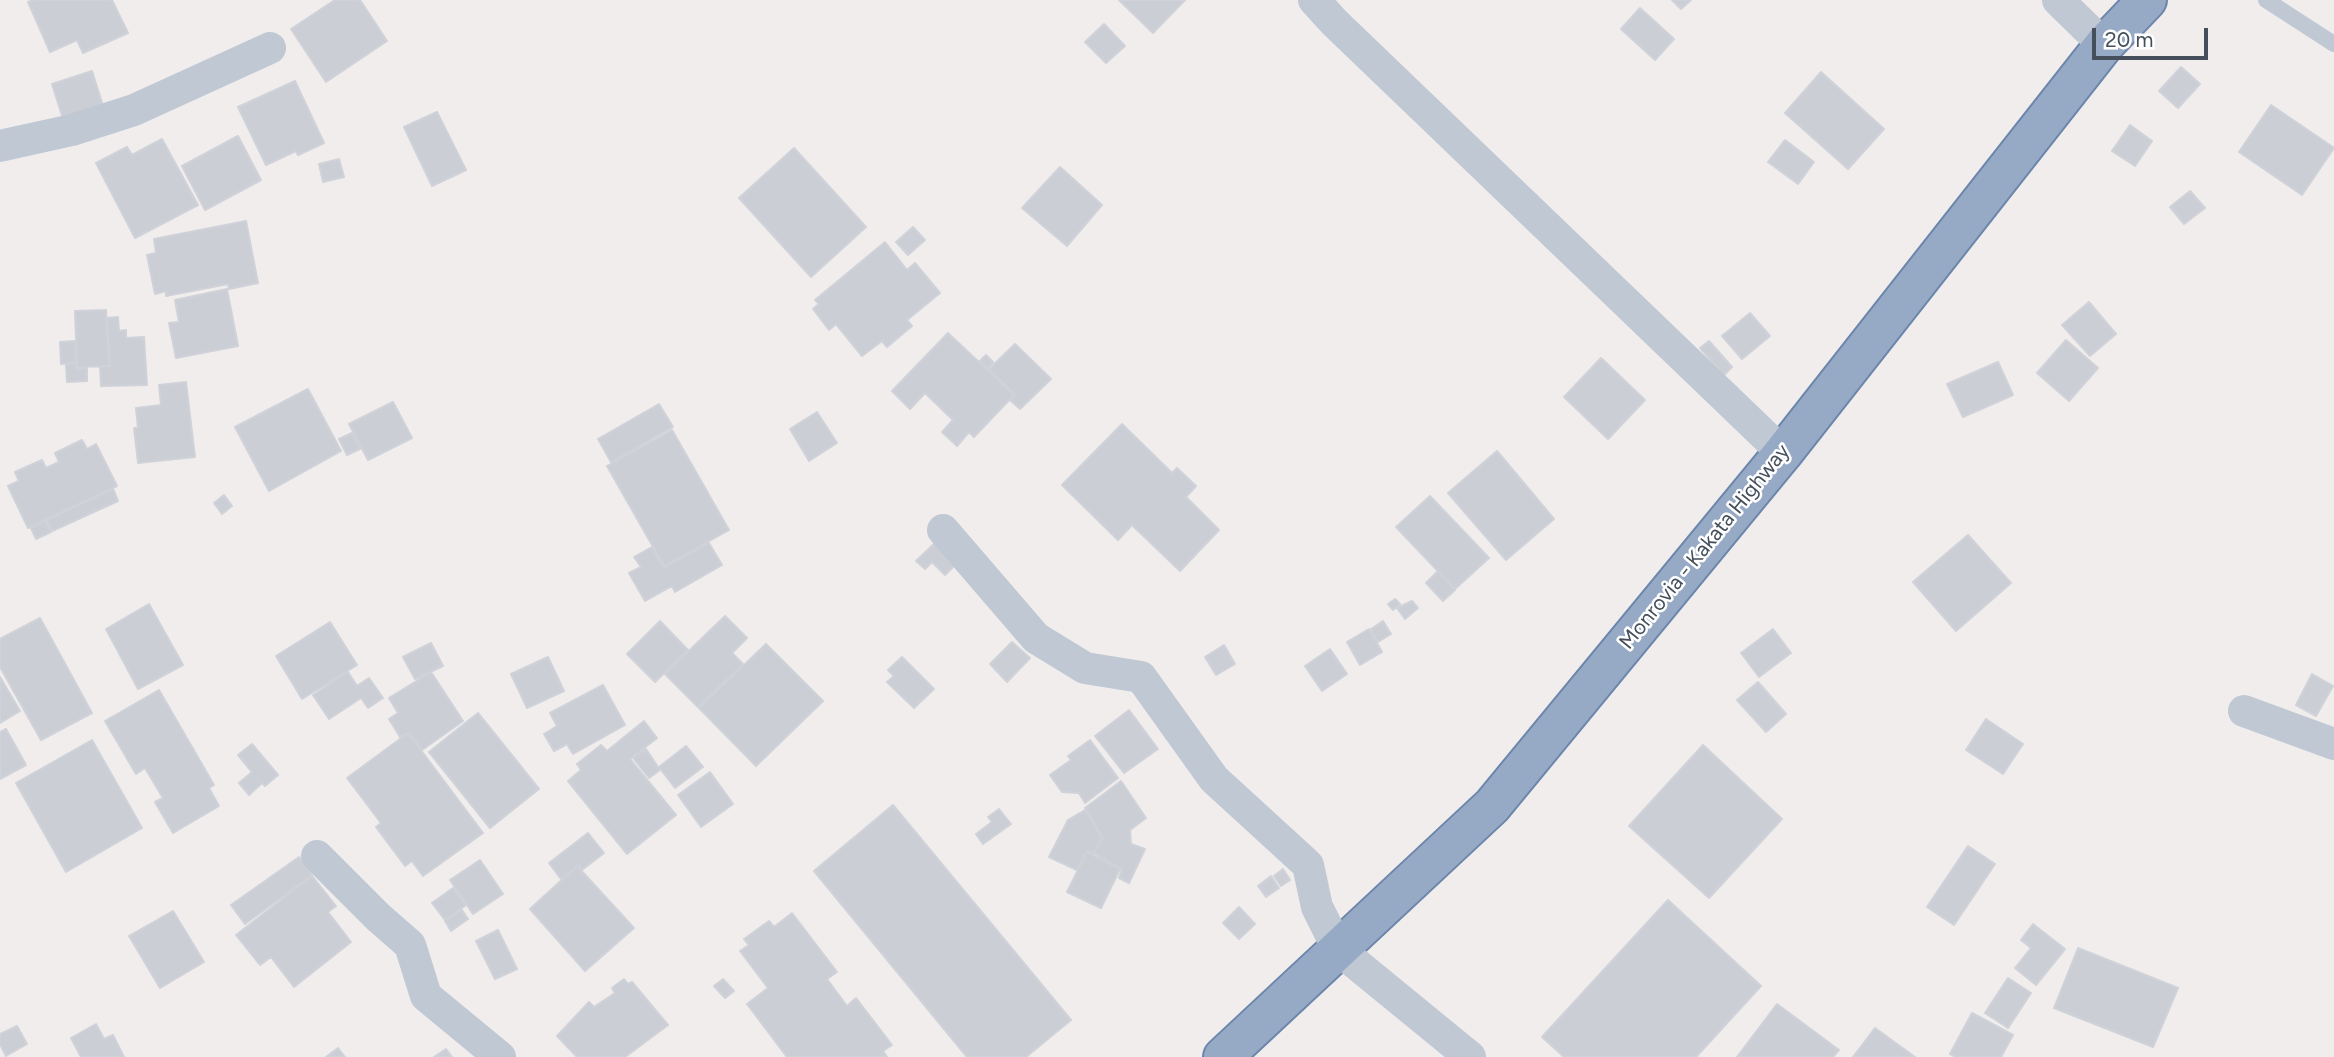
<!DOCTYPE html>
<html>
<head>
<meta charset="utf-8">
<style>
  body { margin:0 }
  #map { position:relative; width:2334px; height:1057px; overflow:hidden; background:#f0edec; font-family:Figtree,sans-serif }
  canvas { display:block }
  .scale { position:absolute; left:2092px; top:28px; width:116px; height:32px; box-sizing:border-box; border:4px solid #444f5b; border-top:0; padding-left:9px; font-size:21px; line-height:24px; white-space:nowrap; color:#444f5b; -webkit-text-stroke:5px #fff; paint-order:stroke }
</style>
</head>
<body>
<div id="map">
<canvas width="2334" height="1057"></canvas>
<div class="scale">20 m</div>
</div>
<script>
const ctx = document.querySelector('canvas').getContext('2d');
ctx.lineJoin = 'round';
function paint(path, color) {
  ctx.fillStyle = color;
  ctx.fill(path, 'evenodd');
}
function stroke(path, color, width, dash) {
  ctx.strokeStyle = color;
  ctx.lineWidth = width;
  ctx.lineCap = dash ? 'butt' : 'round';
  ctx.setLineDash(dash || []);
  ctx.stroke(path);
}
function label(font, color, halo, rows, align = 'center') {
  ctx.font = font + ' Figtree,sans-serif';
  ctx.lineWidth = 5;
  ctx.setLineDash([]);
  ctx.textBaseline = 'middle';
  ctx.strokeStyle = halo;
  ctx.fillStyle = color;
  for (const [text, x, y, turn = 0] of rows) {
    ctx.save();
    ctx.translate(x, y);
    ctx.rotate((+turn || 0) * Math.PI / 180);
    ctx.textAlign = isNaN(turn) ? turn : align;
    if (halo) ctx.strokeText(text, 0, 0);
    ctx.fillText(text, 0, 0);
    ctx.restore();
  }
}
const building = new Path2D(`
  M33,0H112L128,33L83,53L77,40L50,52L28,2Z
  M335,0H360L387,41L326,82L291,29Z
  M1119,0H1185L1153,33Z
  M1672,0H1691L1681,9Z
  M1640,8L1674,39L1655,60L1621,29Z
  M1104,24L1125,46L1106,63L1085,42Z
  M2181,67L2200,84L2178,108L2159,91Z
  M92,71L104,109L64,122L52,84Z
  M1821,72L1884,129L1848,169L1785,113Z
  M295,81L324,143L298,155L296,151L266,165L238,107Z
  M2271,105L2334,148L2302,195L2239,152Z
  M437,112L466,170L432,186L404,127Z
  M2130,125L2152,141L2135,166L2112,151Z
  M238,136L261,180L205,210L182,166Z
  M162,139L198,205L135,238L96,163L127,147L132,155Z
  M1785,140L1814,162L1798,184L1768,162Z
  M794,148L866,227L811,277L739,198Z
  M339,159L344,177L323,182L319,164Z
  M1060,167L1102,205L1067,246L1022,208Z
  M2190,191L2205,208L2184,224L2170,207Z
  M246,221L258,283L229,289L228,284L166,296V291L155,294L147,255L156,253L154,239Z
  M913,227L925,240L908,255L896,242Z
  M885,242L907,270L915,263L940,293L907,320L912,326L887,347L882,341L862,356L836,324L829,330L813,309L819,304L815,300Z
  M227,289L238,346L176,358L169,323L179,322L175,300Z
  M2089,302L2116,334L2090,356L2062,325Z
  M106,310L109,366L77,367L75,311Z
  M1750,313L1770,336L1742,359L1722,336Z
  M118,317L119,331L126,330V338L144,337L147,385L101,386L100,367L110,366L107,318Z
  M948,333L1014,395L974,437L969,432L957,446L942,432L953,420L925,393L910,409L892,391Z
  M2066,340L2098,368L2069,401L2037,373Z
  M75,341L76,363L61,364L60,342Z
  M1709,341L1732,367L1724,375L1700,348Z
  M1015,344L1051,379L1020,409L1010,400L1015,394L989,369Z
  M986,355L993,362L987,368L980,361Z
  M1601,358L1645,400L1608,439L1564,397Z
  M1998,362L2013,395L1963,417L1947,384Z
  M66,364H77L76,369L87,368V381L67,382Z
  M186,382L195,457L138,463L134,428H138L136,408L161,405L159,385Z
  M308,389L341,451L269,491L235,427Z
  M393,402L412,438L368,460L349,424Z
  M659,404L673,427L611,462L598,439Z
  M817,412L837,443L809,461L790,429Z
  M1122,424L1172,473L1177,468L1196,486L1186,497L1219,530L1180,571L1132,525L1118,540L1062,485Z
  M672,430L729,530L664,566L607,466Z
  M352,433L360,449L347,455L339,439Z
  M82,440L87,449L96,444L117,486L28,528L8,486L19,481L15,472L42,460L46,468L59,462L55,453Z
  M1497,451L1554,519L1506,560L1448,493Z
  M113,489L118,501L52,531L47,520Z
  M224,495L232,506L222,514L214,503Z
  M1430,496L1489,558L1455,589L1396,527Z
  M45,521L51,532L36,539L31,528Z
  M1968,535L2011,583L1956,631L1913,582Z
  M938,540L959,561L945,575L932,562L925,569L916,561Z
  M709,543L722,565L675,592L672,586L645,601L629,573L641,567L634,557L652,547L664,568Z
  M1438,571L1455,590L1443,601L1426,583Z
  M1395,599L1400,604L1393,610L1388,604Z
  M1412,601L1418,608L1405,619L1397,608Z
  M149,604L183,665L138,689L106,629Z
  M725,616L747,638L732,653L743,664L698,707L665,674Z
  M40,618L92,713L41,740L0,667V639Z
  M660,621L688,650L655,682L627,654Z
  M1383,621L1391,634L1378,642L1371,629Z
  M330,622L357,665L302,699L276,656Z
  M1369,629L1382,652L1360,665L1347,642Z
  M1773,629L1791,653L1759,677L1741,653Z
  M1012,642L1030,658L1007,682L990,664Z
  M431,643L443,666L415,679L403,657Z
  M766,644L823,701L756,766L699,708Z
  M1224,645L1235,664L1216,675L1205,657Z
  M1330,649L1347,674L1322,691L1305,666Z
  M548,657L564,691L527,708L511,674Z
  M902,657L934,689L914,708L887,682L894,676L888,670Z
  M348,672L357,686L369,678L383,698L368,708L361,698L329,719L313,695Z
  M431,672L463,721L422,750L409,732L400,737L389,719L398,713L389,698Z
  M2312,674L2333,686L2316,716L2296,705Z
  M0,677L20,711L0,723Z
  M1758,682L1786,714L1766,732L1737,700Z
  M603,685L625,725L573,754L567,744L554,751L544,734L557,726L550,713Z
  M159,690L214,785L209,788L219,806L173,833L155,802L163,798L145,768L136,774L105,721Z
  M1129,710L1158,749L1124,773L1095,736Z
  M478,713L539,789L490,828L429,752Z
  M1986,719L2023,744L2003,774L1966,750Z
  M644,721L657,738L630,759L676,815L627,854L568,781L581,770L577,764L601,745L607,751Z
  M6,729L26,765L0,779V732Z
  M408,733L483,833L423,876L412,861L405,866L376,827L381,823L347,778Z
  M92,740L142,828L66,872L16,783Z
  M1090,740L1118,778L1085,803L1079,793L1062,792L1050,775L1071,760L1068,756Z
  M252,744L278,775L265,786L262,783L249,795L239,783L252,772L238,755Z
  M1703,745L1782,819L1709,898L1629,826Z
  M686,746L703,767L675,788L659,767Z
  M646,749L660,770L649,778L633,758Z
  M710,772L733,804L701,827L678,795Z
  M1121,781L1146,818L1130,830L1131,844L1145,849L1129,883L1119,878L1122,869L1094,853L1103,838L1085,808Z
  M893,805L1071,1020L1026,1057H967L814,871Z
  M999,809L1011,824L983,844L976,834L992,822L988,817Z
  M1085,810L1102,838L1093,854L1087,851L1077,870L1049,857L1068,820Z
  M588,833L604,853L582,870L579,865L561,879L549,863Z
  M1968,846L1995,864L1954,925L1927,907Z
  M1087,852L1120,869L1101,908L1067,892Z
  M299,857L312,875L245,924L231,905Z
  M480,860L503,894L473,914L450,880Z
  M577,866L634,928L585,971L530,909Z
  M1283,869L1290,880L1281,886L1274,876Z
  M312,876L336,906L328,912L351,942L294,987L271,957L260,965L236,935Z
  M1271,876L1279,888L1266,897L1258,886Z
  M453,888L466,905L445,920L432,903Z
  M1668,900L1761,986L1696,1057H1564L1542,1037Z
  M1239,907L1255,924L1239,939L1223,923Z
  M462,910L468,919L451,931L445,921Z
  M173,911L204,962L160,988L129,936Z
  M792,913L837,972L827,979L847,1006L856,998L892,1045L883,1051L887,1057H787L747,1004L768,988L740,951L749,945L744,939L769,921L774,927Z
  M2033,924L2065,949L2036,985L2015,968L2031,948L2021,940Z
  M498,930L517,969L495,979L476,941Z
  M2078,948L2178,988L2153,1047L2054,1008Z
  M2008,978L2031,993L2008,1028L1985,1013Z
  M624,979L628,984L632,982L668,1025L625,1057H577L557,1036L589,1002L594,1007L615,993L612,988Z
  M723,979L734,991L725,998L714,986Z
  M1777,1004L1839,1050L1833,1057H1737Z
  M1972,1013L2013,1035L2001,1057H1956L1950,1054Z
  M96,1024L104,1039L113,1035L124,1057H81L71,1038Z
  M17,1026L27,1044L6,1056L0,1044V1034Z
  M1875,1028L1915,1057H1853Z
  M338,1048L345,1057H326Z
  M446,1049L452,1057H434Z`);
paint(building, '#cbced5');
stroke(building, '#d0d2d9', 2);
const trunk = new Path2D(`
  M1223,1057L1492,806L1783,453L2104,45L2147,0`);
stroke(trunk, '#6c86ab', 42);
stroke(new Path2D(`
  M2266,0L2334,44`), '#bfc8d3', 16);
stroke(new Path2D(`
  M1314,0L1334,22L1783,453
  M2058,0L2104,45
  M0,146L72,130L134,110L270,48
  M943,530L1036,638L1085,668L1141,677L1214,779L1308,865L1317,907L1338,949L1470,1057
  M2244,711L2334,744
  M317,856L378,917L410,945L426,996L500,1057`), '#bfc8d3', 32);
stroke(trunk, '#96aac6', 38);
label('21px', '#444f5b', '#fff', [
  ["Monrovia - Kakata Highway",1705,547,-51]
]);
</script>
</body>
</html>
